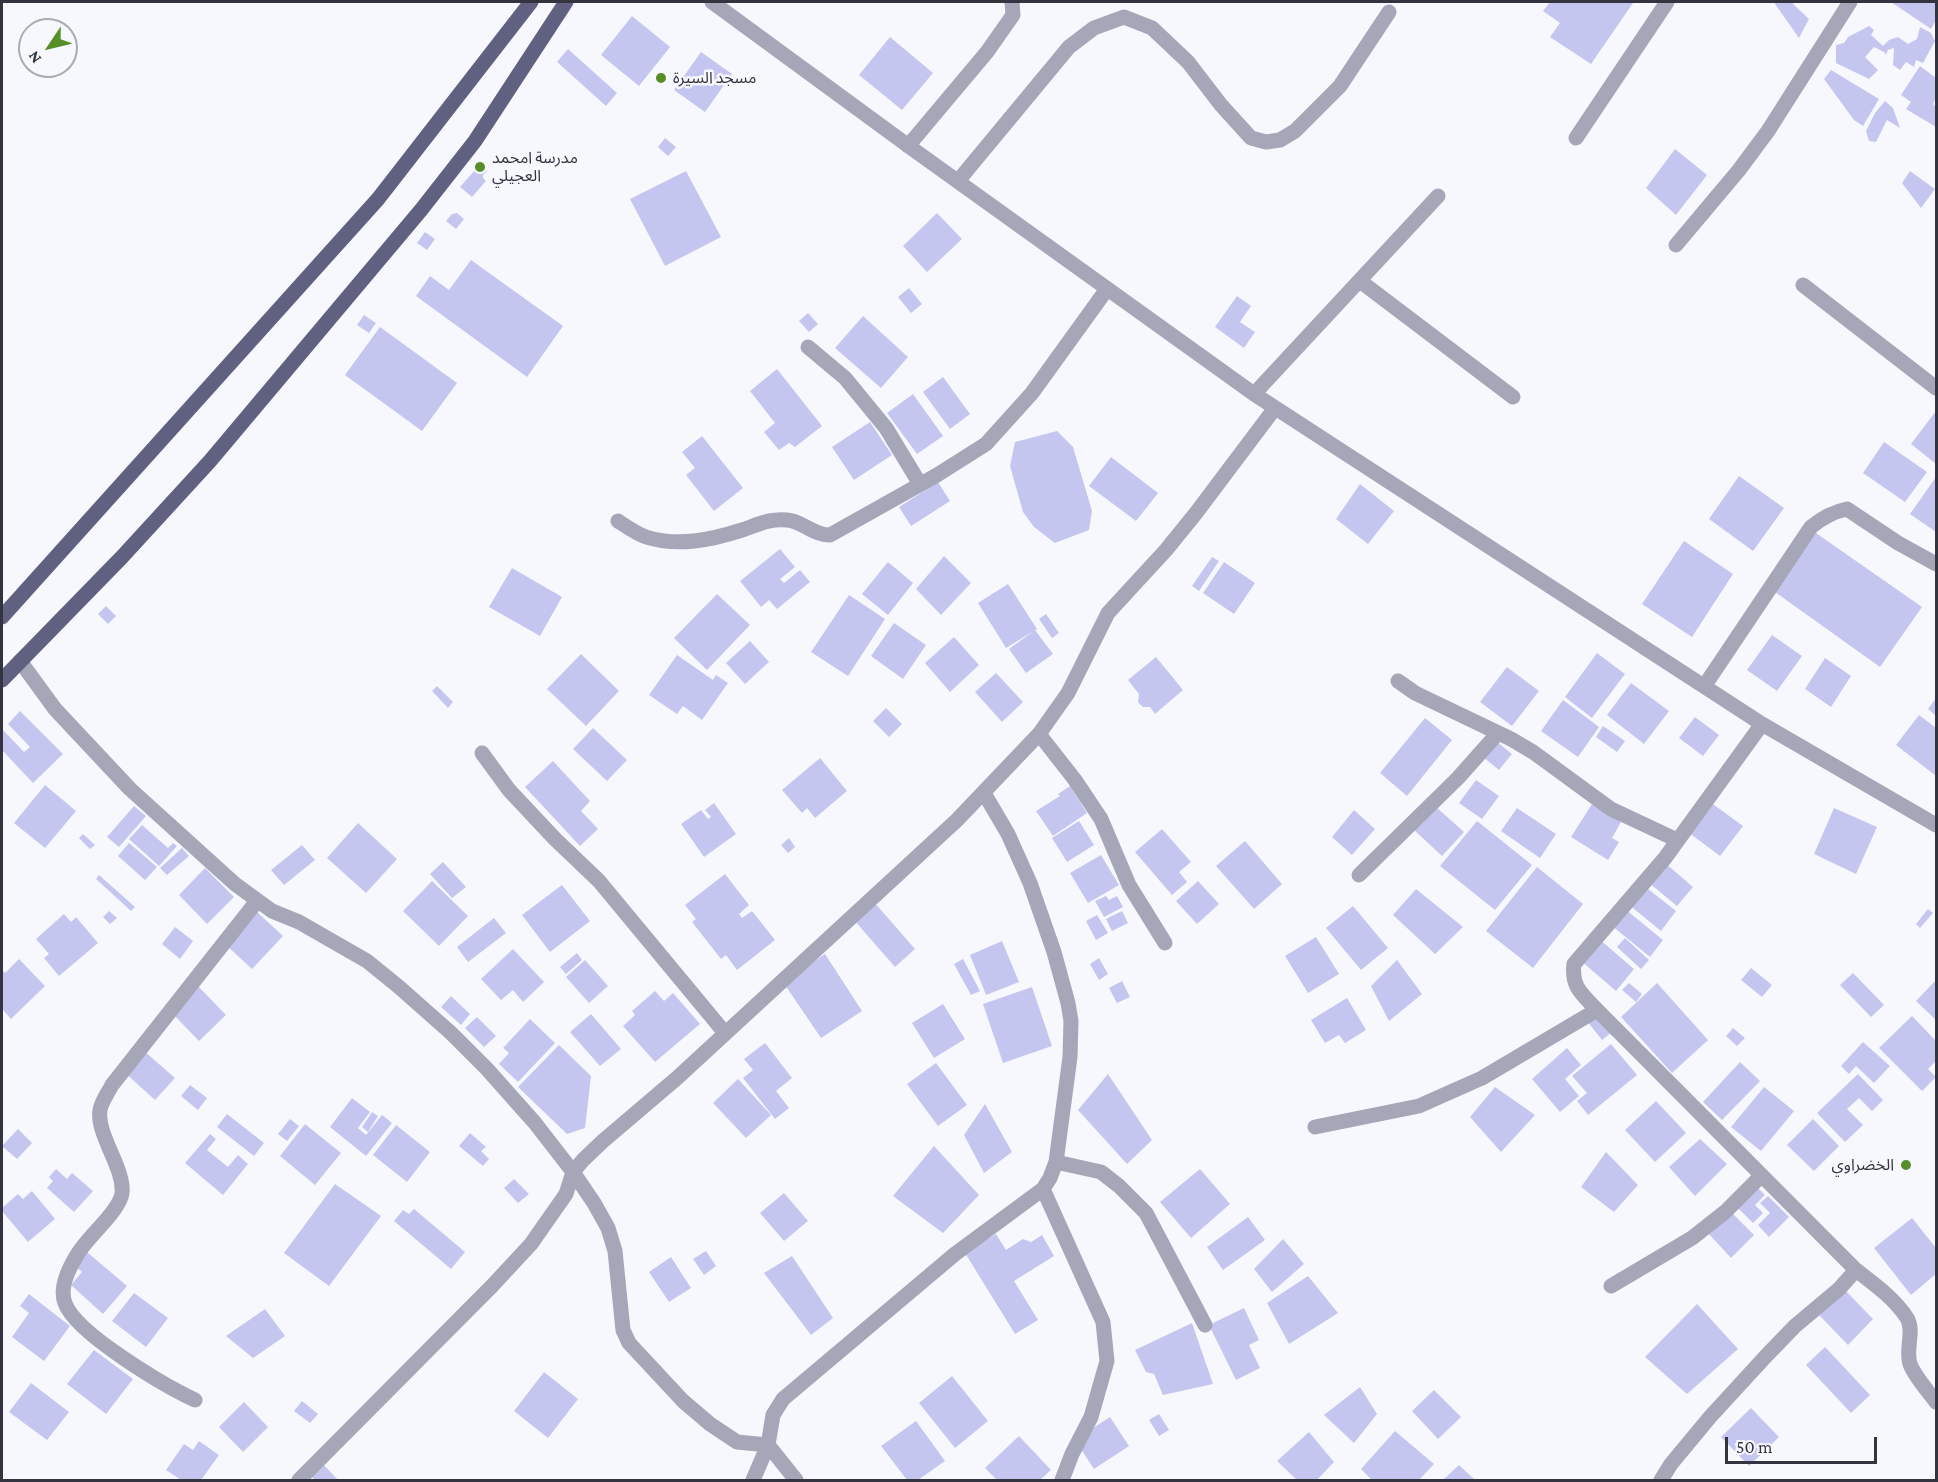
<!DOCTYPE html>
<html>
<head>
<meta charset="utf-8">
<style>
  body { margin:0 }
  #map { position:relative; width:1938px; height:1482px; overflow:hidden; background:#f7f8fe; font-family:"Crimson Pro",serif }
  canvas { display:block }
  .frame { position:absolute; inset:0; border:3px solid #333440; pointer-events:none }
  .north { position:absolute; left:18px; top:18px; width:60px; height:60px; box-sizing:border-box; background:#f7f8fe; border:2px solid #a9aab2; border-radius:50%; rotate:235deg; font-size:16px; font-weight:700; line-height:24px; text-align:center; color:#333440 }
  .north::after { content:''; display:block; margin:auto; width:21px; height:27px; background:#588e28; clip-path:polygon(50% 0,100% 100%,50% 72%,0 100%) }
  .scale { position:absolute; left:1725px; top:1437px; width:152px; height:27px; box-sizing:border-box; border:3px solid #333440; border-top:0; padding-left:8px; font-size:18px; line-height:21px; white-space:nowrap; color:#333440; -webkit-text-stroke:4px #f7f8fe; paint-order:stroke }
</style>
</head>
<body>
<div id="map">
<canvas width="1938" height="1482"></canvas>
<div class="frame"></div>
<div class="north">N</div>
<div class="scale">50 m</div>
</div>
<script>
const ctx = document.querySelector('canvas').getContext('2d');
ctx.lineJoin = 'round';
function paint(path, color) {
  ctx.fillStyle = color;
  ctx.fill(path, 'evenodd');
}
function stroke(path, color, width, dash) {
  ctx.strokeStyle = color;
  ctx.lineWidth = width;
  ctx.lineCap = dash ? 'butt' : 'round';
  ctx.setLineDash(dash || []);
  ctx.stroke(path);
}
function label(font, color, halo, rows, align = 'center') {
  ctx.font = font + ' "Crimson Pro","Noto Sans Arabic",serif';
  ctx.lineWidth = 5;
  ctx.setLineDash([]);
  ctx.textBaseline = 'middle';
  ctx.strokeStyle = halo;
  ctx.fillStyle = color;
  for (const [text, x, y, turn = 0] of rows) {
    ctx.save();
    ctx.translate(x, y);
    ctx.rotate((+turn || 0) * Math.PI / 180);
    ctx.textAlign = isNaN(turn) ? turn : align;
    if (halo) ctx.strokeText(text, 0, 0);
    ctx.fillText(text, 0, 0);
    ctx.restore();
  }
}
paint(new Path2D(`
  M1550,2H1631L1633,3L1591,64L1550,37L1560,23L1543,11Z
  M1776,2H1795L1793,4L1809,19L1799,38L1775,4Z
  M1891,2H1936V20L1931,29Z
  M632,16L670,47L639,86L601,55Z
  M1869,26L1874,30L1871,35L1883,46L1889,40L1898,37L1908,44L1917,39L1920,27L1931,33L1935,41L1923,63L1916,60L1914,67L1906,62L1900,70L1893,65L1894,48L1888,50L1886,55L1884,52L1874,47L1865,57L1878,70L1869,79L1836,63V45L1844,43L1848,37Z
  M890,37L933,73L902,110L859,75Z
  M568,49L617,93L606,106L557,62Z
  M701,52L732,74L705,112L674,90Z
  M1920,66L1936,78V98L1933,104L1936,107V127L1906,109L1911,102L1901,95Z
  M1831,70L1879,99L1863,126L1854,120L1824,79Z
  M1885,101L1893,108L1900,128L1887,120L1876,142L1869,141L1866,131L1875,113Z
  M665,138L676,147L668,156L658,147Z
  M1675,149L1707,175L1676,215L1646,188Z
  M476,169L482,174L485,170L487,171L483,175V178L486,181L472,197L460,187Z
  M686,171L721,237L665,266L630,199Z
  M1910,171L1935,189L1921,208L1902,183Z
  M457,213L464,219L456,229L446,221L452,214Z
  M937,213L962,239L927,272L903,246Z
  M425,232L435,239L427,250L417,243Z
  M471,260L563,326L527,377L416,296L430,276L449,290Z
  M909,288L922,304L911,313L898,297Z
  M1237,296L1251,306L1240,322L1255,332L1244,348L1215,327Z
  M808,313L818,324L809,332L799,321Z
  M364,315L376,323L369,333L357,325Z
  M863,316L908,357L881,388L835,348Z
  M380,327L457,383L422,431L345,375Z
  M777,369L822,426L795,447L789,443L779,450L764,432L775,423L750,391Z
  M943,377L970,414L950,429L923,392Z
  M913,394L943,436L917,454L887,413Z
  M1936,411V464L1911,444Z
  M870,422L892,455L854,480L832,447Z
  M1057,431L1073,447L1092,511L1089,530L1055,543L1034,527L1023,512L1010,466L1015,442Z
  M702,436L743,488L714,511L686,475L695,468L682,452Z
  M1884,442L1927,472L1905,502L1863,473Z
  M1111,457L1158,493L1136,521L1089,486Z
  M1739,476L1784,508L1753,551L1709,519Z
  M1936,477V532L1910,514Z
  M938,482L950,501L911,526L899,507Z
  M1360,484L1394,511L1368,544L1336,519Z
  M1816,533L1922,607L1880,667L1775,592Z
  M1684,541L1733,574L1692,637L1642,604Z
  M780,549L795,567L780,579L784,583L800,570L810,582L777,609L769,600L761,607L740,581Z
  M944,556L971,583L941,615L916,589Z
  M1212,557L1219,561L1199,591L1192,586Z
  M888,562L913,583L888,615L862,594Z
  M1224,562L1255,583L1234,614L1203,593Z
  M512,568L562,597L540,636L489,607Z
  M1008,584L1037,629L1006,648L978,603Z
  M717,594L750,625L707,670L674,638Z
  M849,595L885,619L848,676L811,652Z
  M106,606L116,616L108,624L98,614Z
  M1046,614L1059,633L1052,638L1039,619Z
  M894,623L926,645L903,679L871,656Z
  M1035,630L1053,654L1026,673L1009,649Z
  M1772,635L1802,656L1777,691L1747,670Z
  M954,637L979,665L950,692L925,663Z
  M750,641L769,662L745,684L726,663Z
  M1597,653L1625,674L1592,718L1565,697Z
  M581,654L619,691L586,726L547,689Z
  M677,655L713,680L716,675L728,683L702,720L683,706L677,714L649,695Z
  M1156,657L1183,690L1155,714L1150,707H1143L1138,702L1139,694L1128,680Z
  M1825,658L1851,676L1831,707L1805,689Z
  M1507,667L1539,691L1512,726L1480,702Z
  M996,673L1023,702L1002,722L975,692Z
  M1631,683L1669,711L1644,744L1607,715Z
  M437,686L453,702L448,708L432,691Z
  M1936,698V716L1928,709Z
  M1563,700L1599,727L1578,757L1541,731Z
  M886,708L902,724L889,737L873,721Z
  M20,711L63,754L33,783L2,750V732L3,730L24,752L30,747L8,724Z
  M1919,715L1936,728V776L1896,745Z
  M1695,717L1719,735L1703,756L1679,738Z
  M1425,718L1452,740L1407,796L1380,773Z
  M1603,726L1625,741L1617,752L1596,737Z
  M593,728L627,760L607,781L573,749Z
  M1496,741L1512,754L1499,770L1483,757Z
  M820,758L847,791L815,818L807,808L802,813L782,790Z
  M553,761L590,801L581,811L598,829L580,846L525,787Z
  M1476,780L1499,796L1482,819L1459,803Z
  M45,785L76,811L45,848L14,823Z
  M1070,786L1087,813L1053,836L1036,811L1060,796L1058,794Z
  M1710,802L1743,826L1720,856L1688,832Z
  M714,803L736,834L704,857L681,824L701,810L708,819L711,817L705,810Z
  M1592,804L1621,822L1612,838L1619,842L1608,860L1571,837Z
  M134,806L146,816L119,847L107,837Z
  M1435,806L1464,832L1442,856L1413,829Z
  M1517,808L1556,834L1540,858L1501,831Z
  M1834,808L1877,827L1856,874L1814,854Z
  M1354,810L1375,829L1352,855L1332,837Z
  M1079,821L1094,845L1067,862L1052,838Z
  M1477,821L1532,865L1495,910L1440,866Z
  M358,823L397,859L366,893L327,858Z
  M142,825L168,848L173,843L177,846L159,866L129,839Z
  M1162,829L1191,862L1179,872L1187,882L1172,895L1135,852Z
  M83,834L95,845L90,849L79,838Z
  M789,838L795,847L788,853L781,845Z
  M1245,841L1282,884L1254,909L1216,866Z
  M129,843L157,867L145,880L118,856Z
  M302,845L315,860L284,885L271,870Z
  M182,848L189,856L167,875L160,868Z
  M1101,855L1119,885L1088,903L1070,873Z
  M443,862L466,887L452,898L430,874Z
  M1664,862L1693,887L1677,906L1648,882Z
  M1537,867L1583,904L1533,968L1486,931Z
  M205,868L234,897L207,924L179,895Z
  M725,874L749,905L739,914L742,918L752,911L775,940L737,970L726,955L721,959L692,922L696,919L685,905Z
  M99,875L135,907L131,911L96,879Z
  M432,881L468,916L439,946L403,911Z
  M1198,881L1219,904L1197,924L1176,901Z
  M562,885L590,921L550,952L522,915Z
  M1643,885L1676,911L1661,931L1628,904Z
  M1416,889L1463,927L1435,954L1393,915Z
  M1106,896L1109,900L1117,896L1123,907L1104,917L1095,901Z
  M874,902L915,949L895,967L854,920Z
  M1353,906L1388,948L1361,970L1326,928Z
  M1625,909L1663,940L1650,957L1611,925Z
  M1928,909L1933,913L1920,928L1916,924Z
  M109,911L117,918L110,924L103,917Z
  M1122,911L1128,923L1112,931L1106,919Z
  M257,912L283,936L252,969L226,945Z
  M64,914L71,922L76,917L98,943L59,976L44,958L49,954L36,939Z
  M1097,915L1108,933L1096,940L1086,921Z
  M494,918L506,933L468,962L457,947Z
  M175,927L193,941L180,959L162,944Z
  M1316,937L1339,974L1308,993L1285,956Z
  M1598,938L1634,969L1616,991L1580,960Z
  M1625,938L1649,960L1641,969L1617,947Z
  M1002,941L1019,982L986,995L970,955Z
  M513,949L544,982L523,1002L513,990L501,1000L481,979Z
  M577,953L582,960L566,974L560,967Z
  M825,954L862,1011L821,1038L783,982Z
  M1099,958L1108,974L1099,980L1090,964Z
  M19,959L45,986L11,1019L2,1009V970L5,973Z
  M963,959L980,991L971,995L954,964Z
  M585,960L608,986L589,1003L566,977Z
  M1397,960L1422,994L1389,1021L1371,986Z
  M1751,968L1772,985L1762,997L1741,980Z
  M1853,973L1884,1005L1871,1017L1840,985Z
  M1936,980V1020L1916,1001Z
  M1122,981L1130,997L1117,1003L1109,988Z
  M1629,983L1642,994L1636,1002L1622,990Z
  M1657,983L1708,1040L1672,1073L1621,1017Z
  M198,986L226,1015L199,1041L171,1012Z
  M1032,987L1052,1046L1003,1063L983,1004Z
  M655,991L664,1001L673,993L700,1024L655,1062L623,1026L635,1015L632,1011Z
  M451,996L470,1014L461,1025L441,1007Z
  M1347,998L1366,1030L1345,1043L1339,1035L1325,1043L1311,1020Z
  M943,1004L965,1039L934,1058L912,1023Z
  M591,1014L621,1049L600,1066L570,1032Z
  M1596,1014L1612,1032L1602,1040L1587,1021Z
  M1912,1016L1936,1041V1061L1928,1069L1936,1077L1922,1091L1879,1048Z
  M477,1017L496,1036L484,1047L465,1028Z
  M530,1019L555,1043L518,1082L499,1064L509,1053L503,1048Z
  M1733,1028L1745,1038L1737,1046L1726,1036Z
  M1863,1042L1890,1066L1874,1083L1856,1066L1849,1074L1841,1066Z
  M765,1043L792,1078L776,1091L789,1108L775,1119L743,1078L753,1070L744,1059Z
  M1611,1044L1637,1075L1588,1115L1577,1101L1587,1093L1572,1076Z
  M559,1045L591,1076L585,1128L567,1134L518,1087Z
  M1567,1048L1581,1065L1565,1079L1579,1096L1560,1112L1532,1079Z
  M143,1050L175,1078L155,1100L124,1072Z
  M1740,1062L1760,1081L1722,1120L1703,1102Z
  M936,1063L967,1105L938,1126L907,1084Z
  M1108,1074L1152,1140L1127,1164L1078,1110Z
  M1858,1074L1883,1100L1872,1111L1859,1098L1847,1109L1863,1125L1845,1142L1817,1113Z
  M738,1079L771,1115L746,1138L713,1103Z
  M190,1085L207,1098L198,1110L181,1096Z
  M1495,1087L1535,1115L1501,1152L1470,1117Z
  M1764,1087L1794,1111L1761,1151L1731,1127Z
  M352,1098L370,1112L358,1128L366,1135L382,1115L392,1123L366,1156L330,1127Z
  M1656,1101L1686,1133L1655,1162L1625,1130Z
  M985,1104L1012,1152L984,1173L964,1135Z
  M372,1112L378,1116L368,1132L362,1127Z
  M227,1114L264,1143L254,1156L217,1127Z
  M290,1119L299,1126L287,1141L278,1134Z
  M1813,1119L1839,1146L1814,1171L1787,1145Z
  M305,1124L341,1153L315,1185L280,1156Z
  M396,1125L430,1152L407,1182L373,1155Z
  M18,1129L32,1143L17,1159L2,1146Z
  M470,1133L486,1147L481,1151L489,1159L483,1166L459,1146Z
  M210,1134L216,1139L207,1150L228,1167L238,1155L248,1164L223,1195L185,1163Z
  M1700,1139L1727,1164L1695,1196L1669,1167Z
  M934,1146L979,1195L943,1233L893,1196Z
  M1606,1152L1638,1185L1614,1212L1581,1187Z
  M56,1169L67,1179L72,1173L93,1191L74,1212L47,1188L53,1181L49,1177Z
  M1200,1169L1230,1204L1191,1238L1160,1202Z
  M514,1179L529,1194L518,1203L504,1188Z
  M335,1184L381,1216L329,1286L284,1253Z
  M1755,1185L1765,1195L1755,1205L1763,1213L1753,1223L1735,1205Z
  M32,1191L55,1219L28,1242L2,1211V1208L18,1194L23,1199Z
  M784,1193L808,1221L784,1241L760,1213Z
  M1768,1196L1789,1217L1769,1237L1758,1225L1770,1213L1760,1203Z
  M414,1209L465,1252L451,1269L394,1221L403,1210L409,1214Z
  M1730,1211L1754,1235L1731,1258L1707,1232Z
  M1248,1217L1265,1240L1223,1270L1207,1247Z
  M1912,1218L1936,1248V1274L1911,1295L1874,1248Z
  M996,1234L1006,1250L1023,1239L1031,1242L1042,1235L1054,1256L1014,1281L1038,1320L1015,1334L965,1253Z
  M1283,1239L1304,1264L1272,1292L1254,1269Z
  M706,1251L716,1266L704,1275L693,1259Z
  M87,1252L127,1286L103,1314L71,1285L82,1272L75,1266Z
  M792,1256L833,1318L811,1335L764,1273Z
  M671,1257L691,1288L669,1302L649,1272Z
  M1308,1276L1338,1313L1289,1344L1267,1303Z
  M1845,1290L1873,1319L1848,1345L1819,1315Z
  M134,1293L168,1318L146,1347L112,1321Z
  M29,1294L70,1326L44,1361L12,1337L29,1313L20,1306Z
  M1697,1304L1738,1349L1687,1394L1645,1357Z
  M1244,1308L1259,1340L1249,1345L1260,1368L1236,1380L1209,1325Z
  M265,1309L285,1336L253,1358L226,1336Z
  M1192,1323L1213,1384L1163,1395L1154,1374L1146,1372L1135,1350Z
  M1825,1347L1870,1395L1851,1413L1806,1365Z
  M94,1350L133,1379L106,1414L67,1384Z
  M544,1372L578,1399L548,1438L514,1411Z
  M952,1376L988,1421L955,1448L919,1403Z
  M31,1383L69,1412L47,1440L9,1412Z
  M1360,1387L1377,1414L1354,1443L1324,1415Z
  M1434,1390L1461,1417L1438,1439L1412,1411Z
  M302,1401L318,1414L310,1423L294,1411Z
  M244,1402L268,1427L243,1452L219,1427Z
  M1751,1408L1779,1437L1749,1466L1721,1437Z
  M1159,1414L1169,1430L1159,1436L1149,1420Z
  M1110,1417L1129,1446L1094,1469L1075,1440Z
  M916,1421L945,1461L918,1480H907L881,1446Z
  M1395,1431L1434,1464L1419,1480H1372L1361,1469Z
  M1309,1432L1334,1462L1317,1480H1297L1277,1461Z
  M1019,1436L1051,1470L1040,1480H997L985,1468Z
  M199,1441L219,1455L201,1480H181L166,1470L184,1444L193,1450Z
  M322,1463L338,1480H315L309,1474Z
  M1459,1465L1475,1480H1443Z`), '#c4c6f0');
stroke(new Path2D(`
  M712,2L914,150L1254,394L1762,724L1936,825
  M1576,138L1667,2
  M908,146L987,52L1013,15L1012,2
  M958,181L1069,47L1094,28L1124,17L1152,28L1188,62L1221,105L1251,138L1266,142L1280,140L1295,131L1340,86L1389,12
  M1676,245L1739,170L1768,131L1850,2
  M1360,281L1513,397
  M1803,285L1936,388
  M808,347L845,378L886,428L920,484
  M1254,394L1438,196
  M618,521C627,527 637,534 646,537C678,547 711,540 742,530C757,525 770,518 787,520C803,521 812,535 830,535L937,475L986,444L1032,393L1107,289
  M20,661L55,709L130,789L235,884L272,911L299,922L367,961L399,987L451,1033L487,1069L535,1123L573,1172L594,1203L608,1228L615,1251L623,1330L629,1343L683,1401L710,1424L737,1442L768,1445L796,1480
  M1398,681L1415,693L1511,739L1533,752L1611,809L1677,840
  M1705,685L1811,527C1822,518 1832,512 1847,509L1898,543L1936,564
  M1762,724L1665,858L1574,964C1571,987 1582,994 1597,1010L1856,1270C1874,1284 1894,1298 1907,1318C1915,1331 1905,1349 1910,1364C1915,1377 1928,1391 1936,1402
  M1039,734L1075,780L1101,819L1129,885L1165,943
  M482,753L509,790L555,839L599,881L725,1033
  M1359,875L1458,778L1498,733
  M1315,1127L1419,1106L1482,1078L1597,1010
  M1056,1162L1101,1172L1119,1186L1146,1213L1205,1325
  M1043,1189L1103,1322L1107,1361L1091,1417L1072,1454L1062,1480
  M1611,1286L1692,1238L1725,1212L1761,1176
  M195,1400C165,1386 75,1333 65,1303C59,1288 69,1268 77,1255C86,1238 120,1211 122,1193C125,1169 96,1134 100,1110C101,1102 108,1093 112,1085L257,901
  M299,1480L492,1286L531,1244L566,1194L573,1172L583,1160L603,1141L677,1078L957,820L1039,734L1068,693L1108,613L1166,550L1196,513L1275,408
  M753,1480L768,1445L773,1415L783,1399L955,1254L1043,1189L1050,1178L1056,1162L1070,1057L1071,1021L1068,1003L1054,952L1030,883L1008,834L984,793
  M1661,1480L1671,1464L1710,1417L1766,1356L1795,1326L1839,1289L1856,1270`), '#a5a6b8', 15);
stroke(new Path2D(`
  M2,617L378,199L531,2
  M2,680L122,557L210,461L421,210L475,141L566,2`), '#606181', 15);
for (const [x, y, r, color] of [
  [661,78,6,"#588e28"],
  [480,167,6,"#588e28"],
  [1906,1165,6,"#588e28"]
]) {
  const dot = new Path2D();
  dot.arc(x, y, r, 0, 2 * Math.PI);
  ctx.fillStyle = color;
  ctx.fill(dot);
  stroke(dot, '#f7f8fe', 2);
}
label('16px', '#333440', '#f7f8fe', [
  ["مسجد السيرة",673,78],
  ["مدرسة امحمد",492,158],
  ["العجيلي",492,176],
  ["الخضراوي",1894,1165,"right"]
], 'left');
</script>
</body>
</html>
